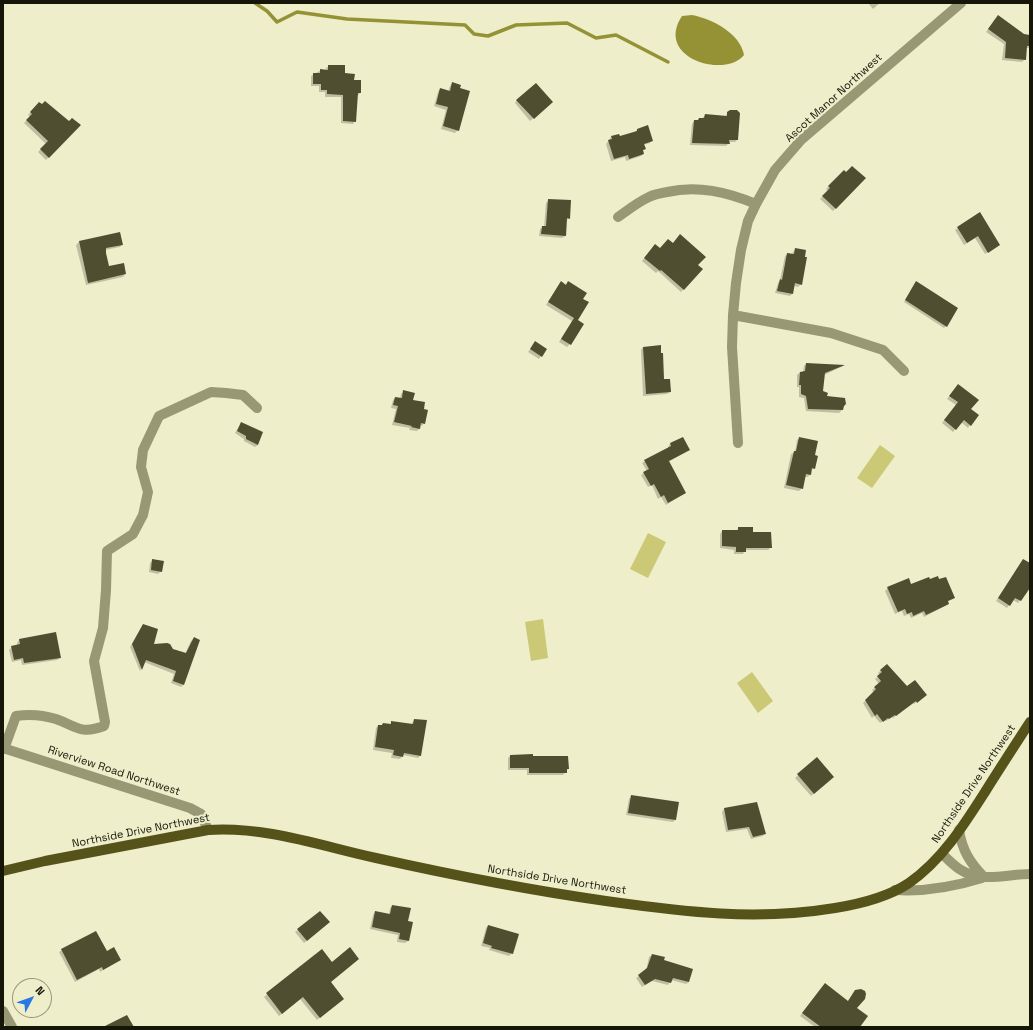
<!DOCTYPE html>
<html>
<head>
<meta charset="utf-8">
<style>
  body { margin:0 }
  #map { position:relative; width:1033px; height:1030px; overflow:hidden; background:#eeeecb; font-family:"Space Grotesk",sans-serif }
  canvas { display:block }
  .frame { position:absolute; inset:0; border:4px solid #151508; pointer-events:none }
  .north { position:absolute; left:12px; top:978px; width:40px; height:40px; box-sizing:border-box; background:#eeeecb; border:1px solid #97977d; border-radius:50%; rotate:49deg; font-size:11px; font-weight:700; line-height:16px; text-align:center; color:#151508 }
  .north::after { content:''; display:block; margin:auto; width:14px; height:18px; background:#2979e4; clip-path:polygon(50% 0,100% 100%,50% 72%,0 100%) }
</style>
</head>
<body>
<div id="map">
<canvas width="1033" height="1030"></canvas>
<div class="frame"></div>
<div class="north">N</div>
</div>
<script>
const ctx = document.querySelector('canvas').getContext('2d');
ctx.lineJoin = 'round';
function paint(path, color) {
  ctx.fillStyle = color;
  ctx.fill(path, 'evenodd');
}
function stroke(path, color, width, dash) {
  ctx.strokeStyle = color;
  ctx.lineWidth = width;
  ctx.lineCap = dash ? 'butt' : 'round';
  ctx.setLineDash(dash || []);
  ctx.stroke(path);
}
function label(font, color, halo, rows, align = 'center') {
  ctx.font = font + ' "Space Grotesk",sans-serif';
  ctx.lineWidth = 4;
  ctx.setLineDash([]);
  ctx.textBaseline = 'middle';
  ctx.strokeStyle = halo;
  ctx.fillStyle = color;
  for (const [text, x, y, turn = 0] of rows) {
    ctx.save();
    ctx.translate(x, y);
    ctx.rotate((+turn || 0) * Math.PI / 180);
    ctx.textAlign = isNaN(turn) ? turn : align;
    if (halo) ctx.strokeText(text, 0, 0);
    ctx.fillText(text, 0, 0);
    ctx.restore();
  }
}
paint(new Path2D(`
  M880,445L895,456L872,488L857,478Z
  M648,533L666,542L648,578L630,569Z
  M543,619L548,658L531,661L525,622Z
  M752,672L773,701L758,713L737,683Z`), '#cbc976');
paint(new Path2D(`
  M692,15C712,19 740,33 744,55C725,79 654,58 682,16Z`), '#959236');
paint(new Path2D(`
  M868,3H880L873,9Z
  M995,19L1024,35L1030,36V48H1025V59L1022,62L1002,60L1004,44L986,32Z
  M329,66L344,74L353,81H360V93L357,96L355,121L353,124L341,123V97H325V92H319V86H311V76L321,70L326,71V68Z
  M452,84L458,130L455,133L441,129L446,110L434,106L438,92L440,89L448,92L450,86Z
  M517,100L549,105L530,121L515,103Z
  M39,103L69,122L79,125L46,160L38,152L46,144L24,123L30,117L28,115Z
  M728,112L737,140L735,142H728V144L726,146L690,145L692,124L694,121L702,119L705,115L725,117Z
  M637,130L652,140L650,143L643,145L645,149L642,151L643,154L641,156L626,161L625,157L611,161L606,144L609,140L611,137L619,138L635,132Z
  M844,171L846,173L864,178L833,211L820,199L828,191L826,189Z
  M549,200L569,218L566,221L565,236L562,238L539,236L540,229L544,227L546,203Z
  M980,214L999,245L985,254L975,238L964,245L955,230Z
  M120,233L122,244L120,247L105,250L108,268L125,274L123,277L86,285L76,245L79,242Z
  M653,248L660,250L697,265L701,269L681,292L658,271L656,273L642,261Z
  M795,249L801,284L798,287L794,286L792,294L790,296L775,293L778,283L780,280L785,256L788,254L792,255L793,252Z
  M561,282L565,285L568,282L582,300L570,344L567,347L559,342L572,321L546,305Z
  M914,285L946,326L944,328L904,302Z
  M535,343L541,356L539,359L528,352Z
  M643,347L670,392L667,394L643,396L641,350Z
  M806,364L843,366L824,375L821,392L842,410L839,413L806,411L804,398L799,397V387H797V375L800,372H803L804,366Z
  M956,388L970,409V425L968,428L961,422L953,432L942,423L956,405L947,399Z
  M404,391L412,400L424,423L422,426L420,425L419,429L417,431L409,430L410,428L392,425L396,409L391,408L393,400L395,398L400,399L401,394Z
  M241,423L258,445L255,447L244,441V439L235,433Z
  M682,438L689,450L668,462L685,493L666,505L661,497L658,499L652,485L648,487L641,475L647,471L642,463L668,448V447L670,444Z
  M800,438L813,456L815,468L811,470L810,475L807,477H805L802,488L799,491L784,488L791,454L795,452L797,440Z
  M739,528L752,533L771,547L768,550H745L743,554H734V550L720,548V534L722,531H736Z
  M153,560L161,571L158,574L149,572L150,563Z
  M1023,560L1030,564V586L1018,603L1013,600L1007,608L996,601Z
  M911,586L953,598L947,602L948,604L945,606L924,617L922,613L911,618L909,614L904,616L902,611L895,614L885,591L888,588Z
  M141,628L153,645L185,654L191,641L194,638L198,640L183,685L181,687L171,683L174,674L144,662L140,671L130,647Z
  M55,634L60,657L57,660L22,665L21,660L12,662L9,650L12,647L17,646V643L19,640Z
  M881,670L923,697L914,704L913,703L893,718L892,717L886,721L885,720L880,723L874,716L872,718L863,703L874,693L872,690L879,684L875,679L880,675L878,673Z
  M414,720L421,755L418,758L403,755L400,759L391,758L392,753L373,750L376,728L378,726H380L383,724L389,725L392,722L411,725Z
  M510,756L532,757L568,769L563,775H527V770H508V758Z
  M816,759L830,779L811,796L795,778Z
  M631,797L676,819L673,822L626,815L629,799Z
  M756,803L765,833L763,836L751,839L747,829L726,832L722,812L724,809Z
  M392,906L407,921L412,923L408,941L405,943L397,942L398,935L370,929L373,915L375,912L389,915L390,908Z
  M326,925L304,943L295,932L298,930Z
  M488,926L512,953L509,956L489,950L490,948L481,946L486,928Z
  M62,950L106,953L120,960L100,972L99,969L75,982L59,952Z
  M321,951L329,982L340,1001L317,1020L300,999L279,1016L264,997Z
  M652,955L662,960L689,982L686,984L671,980L668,985L652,981L642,987L636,978L646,971L649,957Z
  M822,987L848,1002L854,992L859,1027H815L800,1016Z`), '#0003');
stroke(new Path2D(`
  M255,3L267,11L277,22L297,12L347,19L465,25L474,34L488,36L516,25L567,23L596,38L616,35L668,62`), '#959236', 3.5);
paint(new Path2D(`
  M998,15L1024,34L1030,35V46H1027L1026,60L1005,58L1006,42L988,29Z
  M328,65H345V73L355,74L354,80H361V93H358L356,122L343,121V95L327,94V90H321V84H313V73H320V69L328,70Z
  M452,82L461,85L460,88L470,91L459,131L443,126L448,107L436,104L440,88L450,91Z
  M536,83L553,102L534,119L516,100Z
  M45,101L69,121L72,118L81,125L49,158L40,149L48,141L26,120L32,114L30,112L39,102L42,104Z
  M730,110H737L740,113L738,140H729L730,144L692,143L694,120H698L699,118H704L705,114L727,116V112Z
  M648,125L653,141L644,144L646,149L643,150L644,154L629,159L628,155L614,159L608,140L612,139L611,136L619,134L620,136L637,131V129Z
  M852,166L866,178L836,209L822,196L830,188L828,186L844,170L846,172Z
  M548,199L571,200L570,219L567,218L566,236L541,234L542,226H546Z
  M980,212L1000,245L988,253L978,236L967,243L957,227Z
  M120,232L123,245L106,248V253L109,266L124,263L126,274L88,283L79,241Z
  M680,234L706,257L698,265L703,269L684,290L661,270L660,271L644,258L655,244L660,248L668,239L673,243Z
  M795,248L806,250L805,257H807L802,285L795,283L793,294L777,291L780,279L782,280L787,253L794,254Z
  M561,281L566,285L568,281L587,293L583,299L589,302L578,320L584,324L571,345L561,339L574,318L548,302Z
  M916,281L958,308L947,327L905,300Z
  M535,341L547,349L542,357L530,349Z
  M661,345V353H663L664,379H670L671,392L646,394L643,347Z
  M806,363L845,365L825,373L823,391L828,393L827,396L845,398L846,404L844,406L843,410L808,409L806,396L801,394V385H799L800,372L805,371Z
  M958,384L979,400L971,409L979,415L971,426L964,420L956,430L944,420L958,402L949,396Z
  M403,390L415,393L413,400L425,402L424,409L428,410L425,424L421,423L420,429L411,427L412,426L394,422L398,406L393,405L395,397L402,398Z
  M241,422L263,432L258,445L246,439V436L237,431Z
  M683,437L690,450L669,461L686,493L668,503L664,495L661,497L654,484L651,486L643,472L649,469L644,460L671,446L670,443Z
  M799,437L818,441L815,455L818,456L815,469L812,468L811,475L806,474L803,489L786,485L794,451H796Z
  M738,527H753V532H771L772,548H746V552H736V547L722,546V530H738Z
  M152,559L164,561L162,572L151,570Z
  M1023,559L1030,563V588L1021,601L1015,598L1010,606L998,598Z
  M938,576L939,579L946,577L955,598L948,601L949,604L926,615L924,611L913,616L912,612L907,614L905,609L898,612L887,587L909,578L911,584L929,577L930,579Z
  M143,624L158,629L154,644L167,643L170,644L173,649L186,653L194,637L200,640L184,685L173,681L176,671L146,660L142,670L132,644Z
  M56,632L61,658L24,663L23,658L14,660L11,646L20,644L19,639Z
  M887,664L907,686L915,680L927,695L917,703L916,701L896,716L895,715L889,719L888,718L883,722L877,714L875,716L865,700L876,689L874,687L881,681L877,676L882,672L880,670Z
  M414,719L427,720L421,756L404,753L403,757L393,755L394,750L375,747L378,725H382L383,723L391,724V721L413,724Z
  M533,754V756H568L569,769H567V773H529V768H510V755Z
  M817,757L834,777L814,794L797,774Z
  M631,795L679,802L676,820L628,813Z
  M757,802L766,834L753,837L749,827L728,830L724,808Z
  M392,905L411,908L408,921L413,922L409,941L399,939L400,933L372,927L375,911L390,914Z
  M320,911L330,922L307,941L297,929Z
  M488,925L519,934L513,954L491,948L492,946L483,943Z
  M96,931L107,951L114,947L121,960L103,970L102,967L77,980L61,949Z
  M350,947L359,959L331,982L344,999L320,1018L303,997L282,1014L266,993L322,949L332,962Z
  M652,954L665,957L664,960L693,969L689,982L673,978L671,983L655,979L645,985L638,975L647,968Z
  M825,983L848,1001L855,990L861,989L865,991L866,994L865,999L857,1008L868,1016L860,1027H821L802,1013Z
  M127,1015L134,1027H103Z`), '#4f4e30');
stroke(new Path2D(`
  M618,217C628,210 638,202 649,197C655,194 661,193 667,192C698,185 727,192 756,204
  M733,315L831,333L883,350L904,371
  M738,443L732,347L733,315L736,283L741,250L748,221L756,204L775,170L801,140L961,3
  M3,748L190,808L201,814L208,830
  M4,749L16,716C29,714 43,715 56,719C76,726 80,735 104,726L105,722L94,661L103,628L106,590L107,551L133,534L143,515L148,492L141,467L143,450L159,416L211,392L226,393L243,395L257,408
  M959,830C962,850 970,863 984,877
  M942,854C948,859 954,866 961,870C981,883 1008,874 1030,874
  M895,890C925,892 953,887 982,878
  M3,1011L12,1027`), '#989874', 10);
stroke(new Path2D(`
  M3,871L45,861L208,830C265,826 321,846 376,858C452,875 529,890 606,901C684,912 757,921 835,908C860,904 888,897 909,883C942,860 964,825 985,792C1000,768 1015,745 1030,722`), '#55531a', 10);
label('11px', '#151508', '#eeeecb', [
  ["Ascot Manor Northwest",834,98,-42],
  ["Riverview Road Northwest",114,771,18],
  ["Northside Drive Northwest",974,784,-56],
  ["Northside Drive Northwest",141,831,-11],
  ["Northside Drive Northwest",557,880,9]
]);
</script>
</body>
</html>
